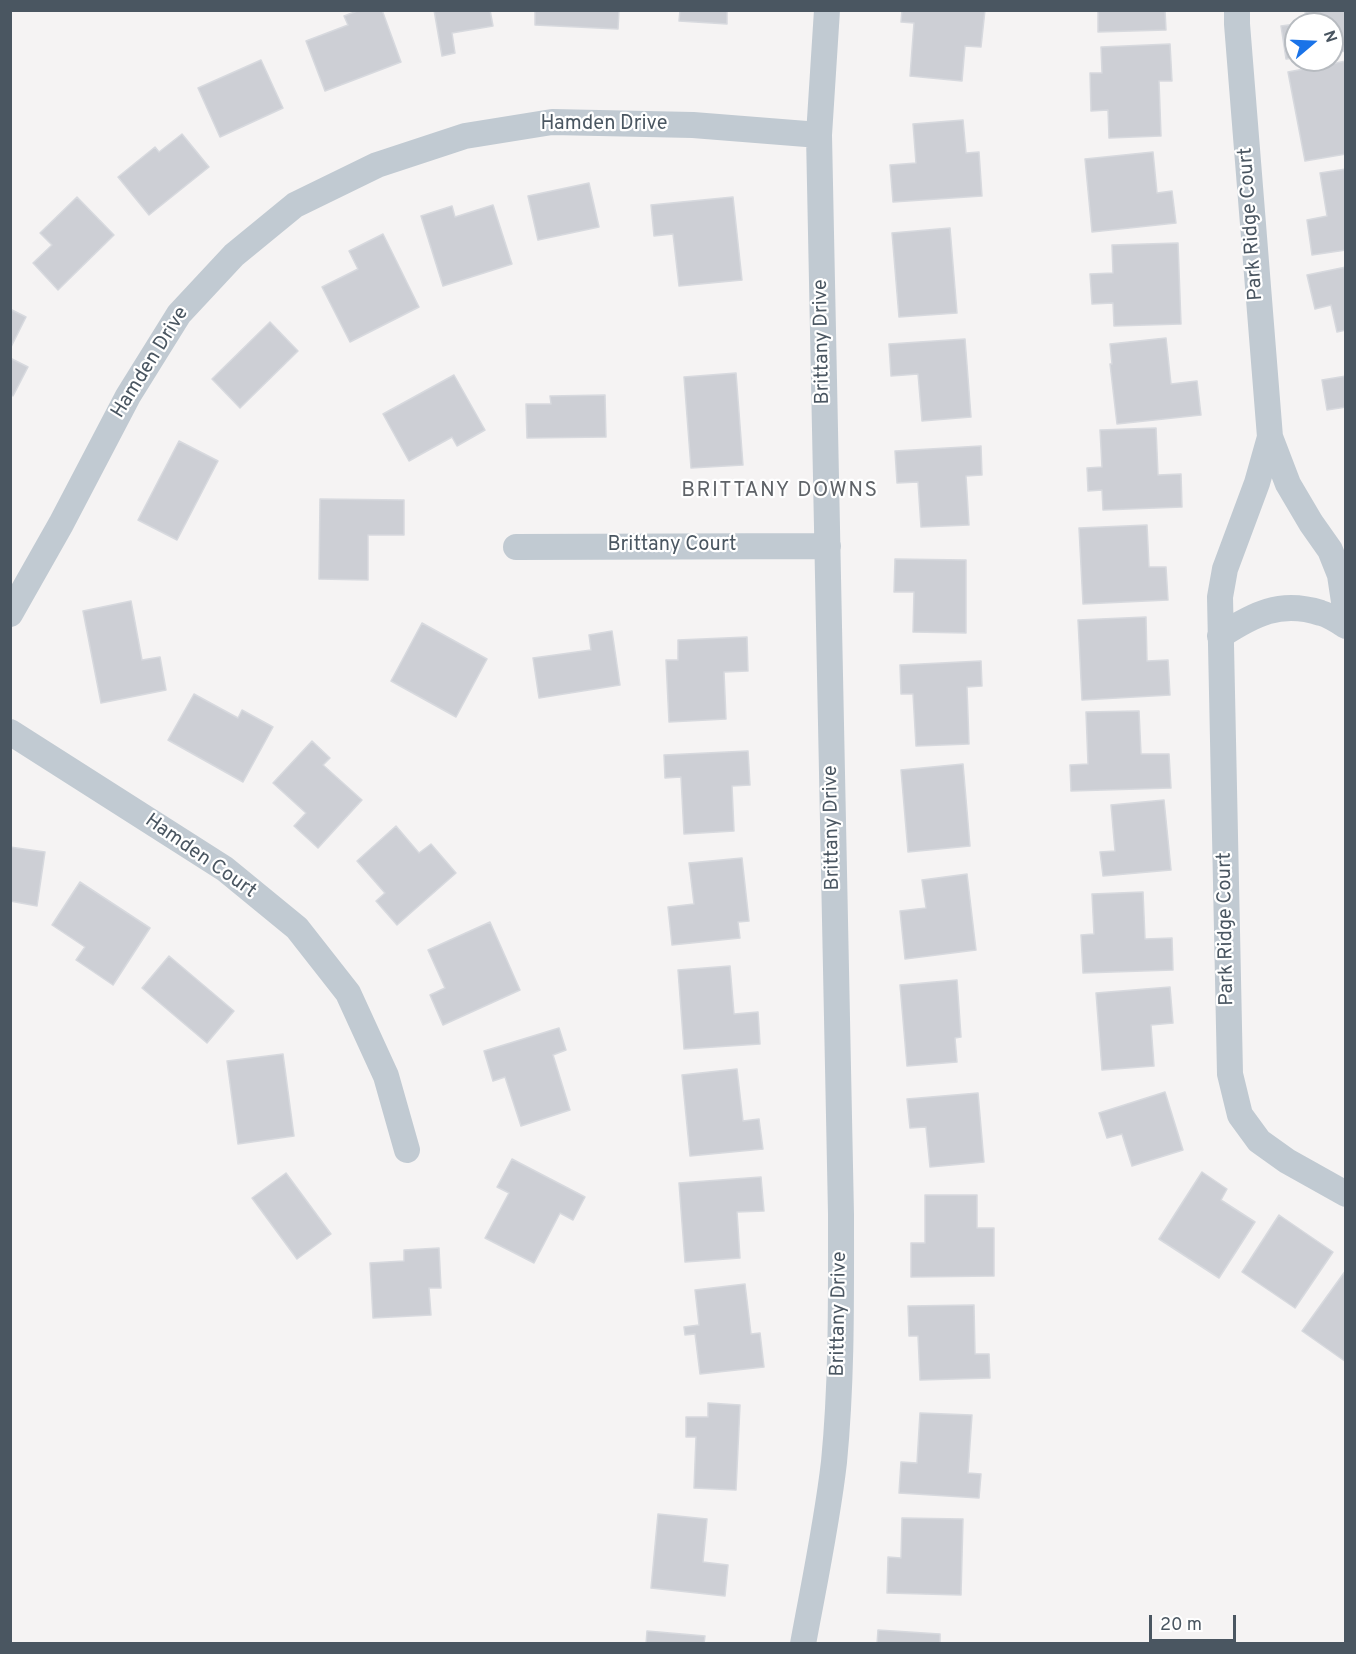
<!DOCTYPE html>
<html>
<head>
<meta charset="utf-8">
<style>
  body { margin:0 }
  #map { position:relative; width:1356px; height:1654px; overflow:hidden; background:#f5f3f3; font-family:Overpass,sans-serif }
  canvas { display:block }
  .frame { position:absolute; inset:0; border:12px solid #4a5661; pointer-events:none }
  .north { position:absolute; left:1284px; top:12px; width:60px; height:60px; box-sizing:border-box; background:#fff; border:2px solid #b7bbc0; border-radius:50%; rotate:71deg; font-size:16px; font-weight:700; line-height:24px; text-align:center; color:#4a5661 }
  .north::after { content:''; display:block; margin:auto; width:21px; height:27px; background:#1a73e8; clip-path:polygon(50% 0,100% 100%,50% 72%,0 100%) }
  .scale { position:absolute; left:1149px; top:1615px; width:87px; height:27px; box-sizing:border-box; border:3px solid #4a5661; border-top:0; padding-left:8px; font-size:18px; line-height:21px; white-space:nowrap; color:#4a5661; -webkit-text-stroke:4px #fff; paint-order:stroke }
</style>
</head>
<body>
<div id="map">
<canvas width="1356" height="1654"></canvas>
<div class="frame"></div>
<div class="north">N</div>
<div class="scale">20 m</div>
</div>
<script>
const ctx = document.querySelector('canvas').getContext('2d');
ctx.lineJoin = 'round';
function paint(path, color) {
  ctx.fillStyle = color;
  ctx.fill(path, 'evenodd');
}
function stroke(path, color, width, dash) {
  ctx.strokeStyle = color;
  ctx.lineWidth = width;
  ctx.lineCap = dash ? 'butt' : 'round';
  ctx.setLineDash(dash || []);
  ctx.stroke(path);
}
function label(font, color, halo, rows, align = 'center') {
  ctx.font = font + ' Overpass,sans-serif';
  ctx.lineWidth = 4.5;
  ctx.setLineDash([]);
  ctx.textBaseline = 'middle';
  ctx.strokeStyle = halo;
  ctx.fillStyle = color;
  for (const [text, x, y, turn = 0] of rows) {
    ctx.save();
    ctx.translate(x, y);
    ctx.rotate((+turn || 0) * Math.PI / 180);
    ctx.textAlign = isNaN(turn) ? turn : align;
    if (halo) ctx.strokeText(text, 0, 0);
    ctx.fillText(text, 0, 0);
    ctx.restore();
  }
}
const building = new Path2D(`
  M360,10H382L401,62L325,91L306,41L348,25L344,16Z
  M434,10H490L493,26L452,33L455,53L442,56Z
  M535,10H619L618,29L535,25Z
  M680,10H727V24L679,21Z
  M902,10H985L981,47L965,46L962,81L910,76L914,23L901,22Z
  M1098,10H1165L1166,30L1098,32Z
  M1305,10H1346V51L1332,53V24H1297L1306,23Z
  M1296,24V58L1286,59L1281,26Z
  M1170,44L1172,81H1159L1161,136L1109,138L1108,110L1091,111L1090,73H1102L1101,47Z
  M261,60L283,108L220,137L198,88Z
  M1346,61V154L1305,161L1288,72Z
  M963,120L966,153L979,152L982,196L893,202L890,165L916,163L913,124Z
  M182,134L209,167L149,215L118,177L155,147L159,152Z
  M1153,152L1157,193L1172,191L1176,223L1092,232L1085,159Z
  M1346,169V250L1312,255L1307,220L1327,216L1320,173Z
  M589,183L599,227L538,240L528,196Z
  M77,197L114,235L58,290L33,263L52,245L40,233Z
  M733,197L742,280L679,286L673,234L654,236L651,205Z
  M493,205L512,264L443,286L421,216L452,206L455,217Z
  M950,228L957,313L899,317L892,233Z
  M383,234L419,307L350,342L322,287L358,269L349,251Z
  M1178,243L1181,324L1114,326L1113,303L1092,304L1090,274L1113,273L1112,245Z
  M1346,267V330L1337,332L1331,305L1315,309L1307,275Z
  M10,309L26,317L10,349Z
  M270,322L298,351L240,408L212,379Z
  M1166,338L1171,384L1197,381L1201,415L1117,424L1110,364H1112L1110,344Z
  M965,339L971,417L922,421L918,374L891,376L889,344Z
  M10,358L28,367L13,396L10,394Z
  M736,373L743,465L691,468L684,377Z
  M454,375L485,430L457,446L452,437L409,461L383,414Z
  M1346,376V407L1327,410L1322,380Z
  M605,395L606,437L527,438L526,404H551L550,396Z
  M1156,428L1158,475L1181,474L1182,507L1103,510L1102,490L1088,491L1087,468L1102,467L1100,430Z
  M179,441L218,461L177,540L138,520Z
  M981,446L982,475L966,476L969,525L921,527L918,482L897,483L895,451Z
  M320,499L404,500V535H368V580L319,579Z
  M1147,525L1149,567H1166L1168,600L1083,604L1079,528Z
  M895,559L966,560V633L913,632L914,592H894Z
  M131,601L142,660L160,657L166,690L101,703L83,611Z
  M1146,617L1147,661L1168,660L1170,695L1082,700L1078,620Z
  M422,623L487,659L456,717L391,681Z
  M612,631L620,685L539,698L533,658L591,650L589,635Z
  M747,637L748,671L724,672L726,719L669,722L666,660H678V640Z
  M981,661L982,686L967,687L969,744L916,746L913,694H901L900,665Z
  M194,694L238,718L242,710L273,727L243,782L168,740Z
  M1139,711L1141,754H1169L1171,788L1071,791L1070,765L1088,764L1086,712Z
  M312,741L330,758L323,765L362,800L318,848L294,826L306,813L273,783Z
  M748,751L750,785L732,786L734,831L684,834L681,777L665,778L664,755Z
  M963,764L970,846L908,852L901,770Z
  M1164,800L1171,870L1103,876L1100,852L1115,851L1111,805Z
  M396,826L419,853L431,844L456,873L397,925L376,901L385,893L357,861Z
  M10,847L45,852L37,906L10,901Z
  M742,858L749,921L738,922L740,938L672,945L668,907L694,904L689,863Z
  M967,874L976,950L905,959L900,911L926,908L922,880Z
  M80,882L150,928L113,985L76,960L85,947L52,925Z
  M1143,892L1145,939L1172,938L1173,970L1083,973L1081,935L1094,934L1092,894Z
  M490,922L520,990L443,1025L430,995L445,988L428,950Z
  M169,956L234,1011L207,1043L142,988Z
  M730,966L734,1014L758,1012L760,1044L684,1049L678,970Z
  M957,980L961,1037L955,1038L957,1062L907,1066L900,985Z
  M1170,987L1173,1023L1151,1025L1154,1066L1102,1070L1096,993Z
  M559,1028L566,1050L553,1055L570,1110L521,1126L505,1077L493,1081L484,1051Z
  M283,1054L294,1136L238,1144L227,1061Z
  M737,1069L743,1121L759,1119L763,1149L690,1156L682,1075Z
  M1165,1092L1183,1150L1132,1166L1122,1134L1107,1138L1099,1113Z
  M978,1093L984,1162L930,1167L926,1127L910,1128L907,1099Z
  M512,1159L585,1197L573,1220L560,1213L534,1263L485,1238L509,1193L497,1187Z
  M1202,1172L1227,1189L1221,1200L1255,1222L1219,1278L1159,1239Z
  M286,1173L331,1234L297,1259L252,1198Z
  M761,1177L764,1211L737,1212L740,1258L685,1262L679,1183Z
  M925,1195H977V1228H994V1276L911,1277V1243H925Z
  M1279,1215L1333,1252L1295,1308L1242,1272Z
  M439,1248L441,1288H429L431,1315L373,1318L370,1263L404,1261V1250Z
  M1346,1270V1362L1302,1331Z
  M745,1284L751,1334L760,1333L764,1367L700,1374L695,1334L685,1335L684,1327L699,1325L695,1290Z
  M974,1305L975,1354H989L990,1378L920,1380L918,1336H909L908,1306Z
  M708,1403L740,1405L736,1490L694,1488L696,1437H686V1417H708Z
  M920,1413L972,1415L968,1473L981,1474L979,1498L899,1493L901,1462L917,1463Z
  M658,1514L707,1519L703,1562L728,1565L725,1596L651,1588Z
  M902,1518L963,1519L961,1595L887,1593L888,1557L901,1558Z
  M878,1630L940,1634V1644H877Z
  M647,1631L705,1636L704,1644H646Z`);
paint(building, '#cdcfd5');
stroke(building, '#d7d9de', 1.5);
stroke(new Path2D(`
  M1237,10V24L1270,437L1288,484L1311,523L1330,550L1340,575L1346,615
  M1270,437L1257,483L1225,569L1220,597L1230,1074L1240,1115L1259,1141L1287,1161L1346,1194
  M516,547L828,546
  M10,614L61,524L128,396L179,314L234,255L295,205L377,165L465,136L552,122L693,125L819,135
  M1220,636C1254,614 1280,600 1321,613C1329,615 1338,621 1346,626
  M10,732L225,869L297,928L348,993L386,1076L407,1150
  M803,1644C814,1584 827,1523 834,1462C842,1380 841,1297 841,1214L819,135L827,10`), '#c1cad2', 26);
label('20px', '#4a5661', '#fff', [
  ["Hamden Drive",604,125],
  ["Park Ridge Court",1252,224,-94],
  ["Brittany Drive",823,342,-91],
  ["Hamden Drive",151,363,-58],
  ["Brittany Court",672,546],
  ["Brittany Drive",833,828,-91],
  ["Hamden Court",200,857,35],
  ["Park Ridge Court",1227,929,-91],
  ["Brittany Drive",840,1314,-89]
]);
ctx.letterSpacing = '1.5px';
label('21px', '#5f6368', '#fff', [
  ["BRITTANY DOWNS",780,492]
]);
ctx.letterSpacing = '0px';
</script>
</body>
</html>
